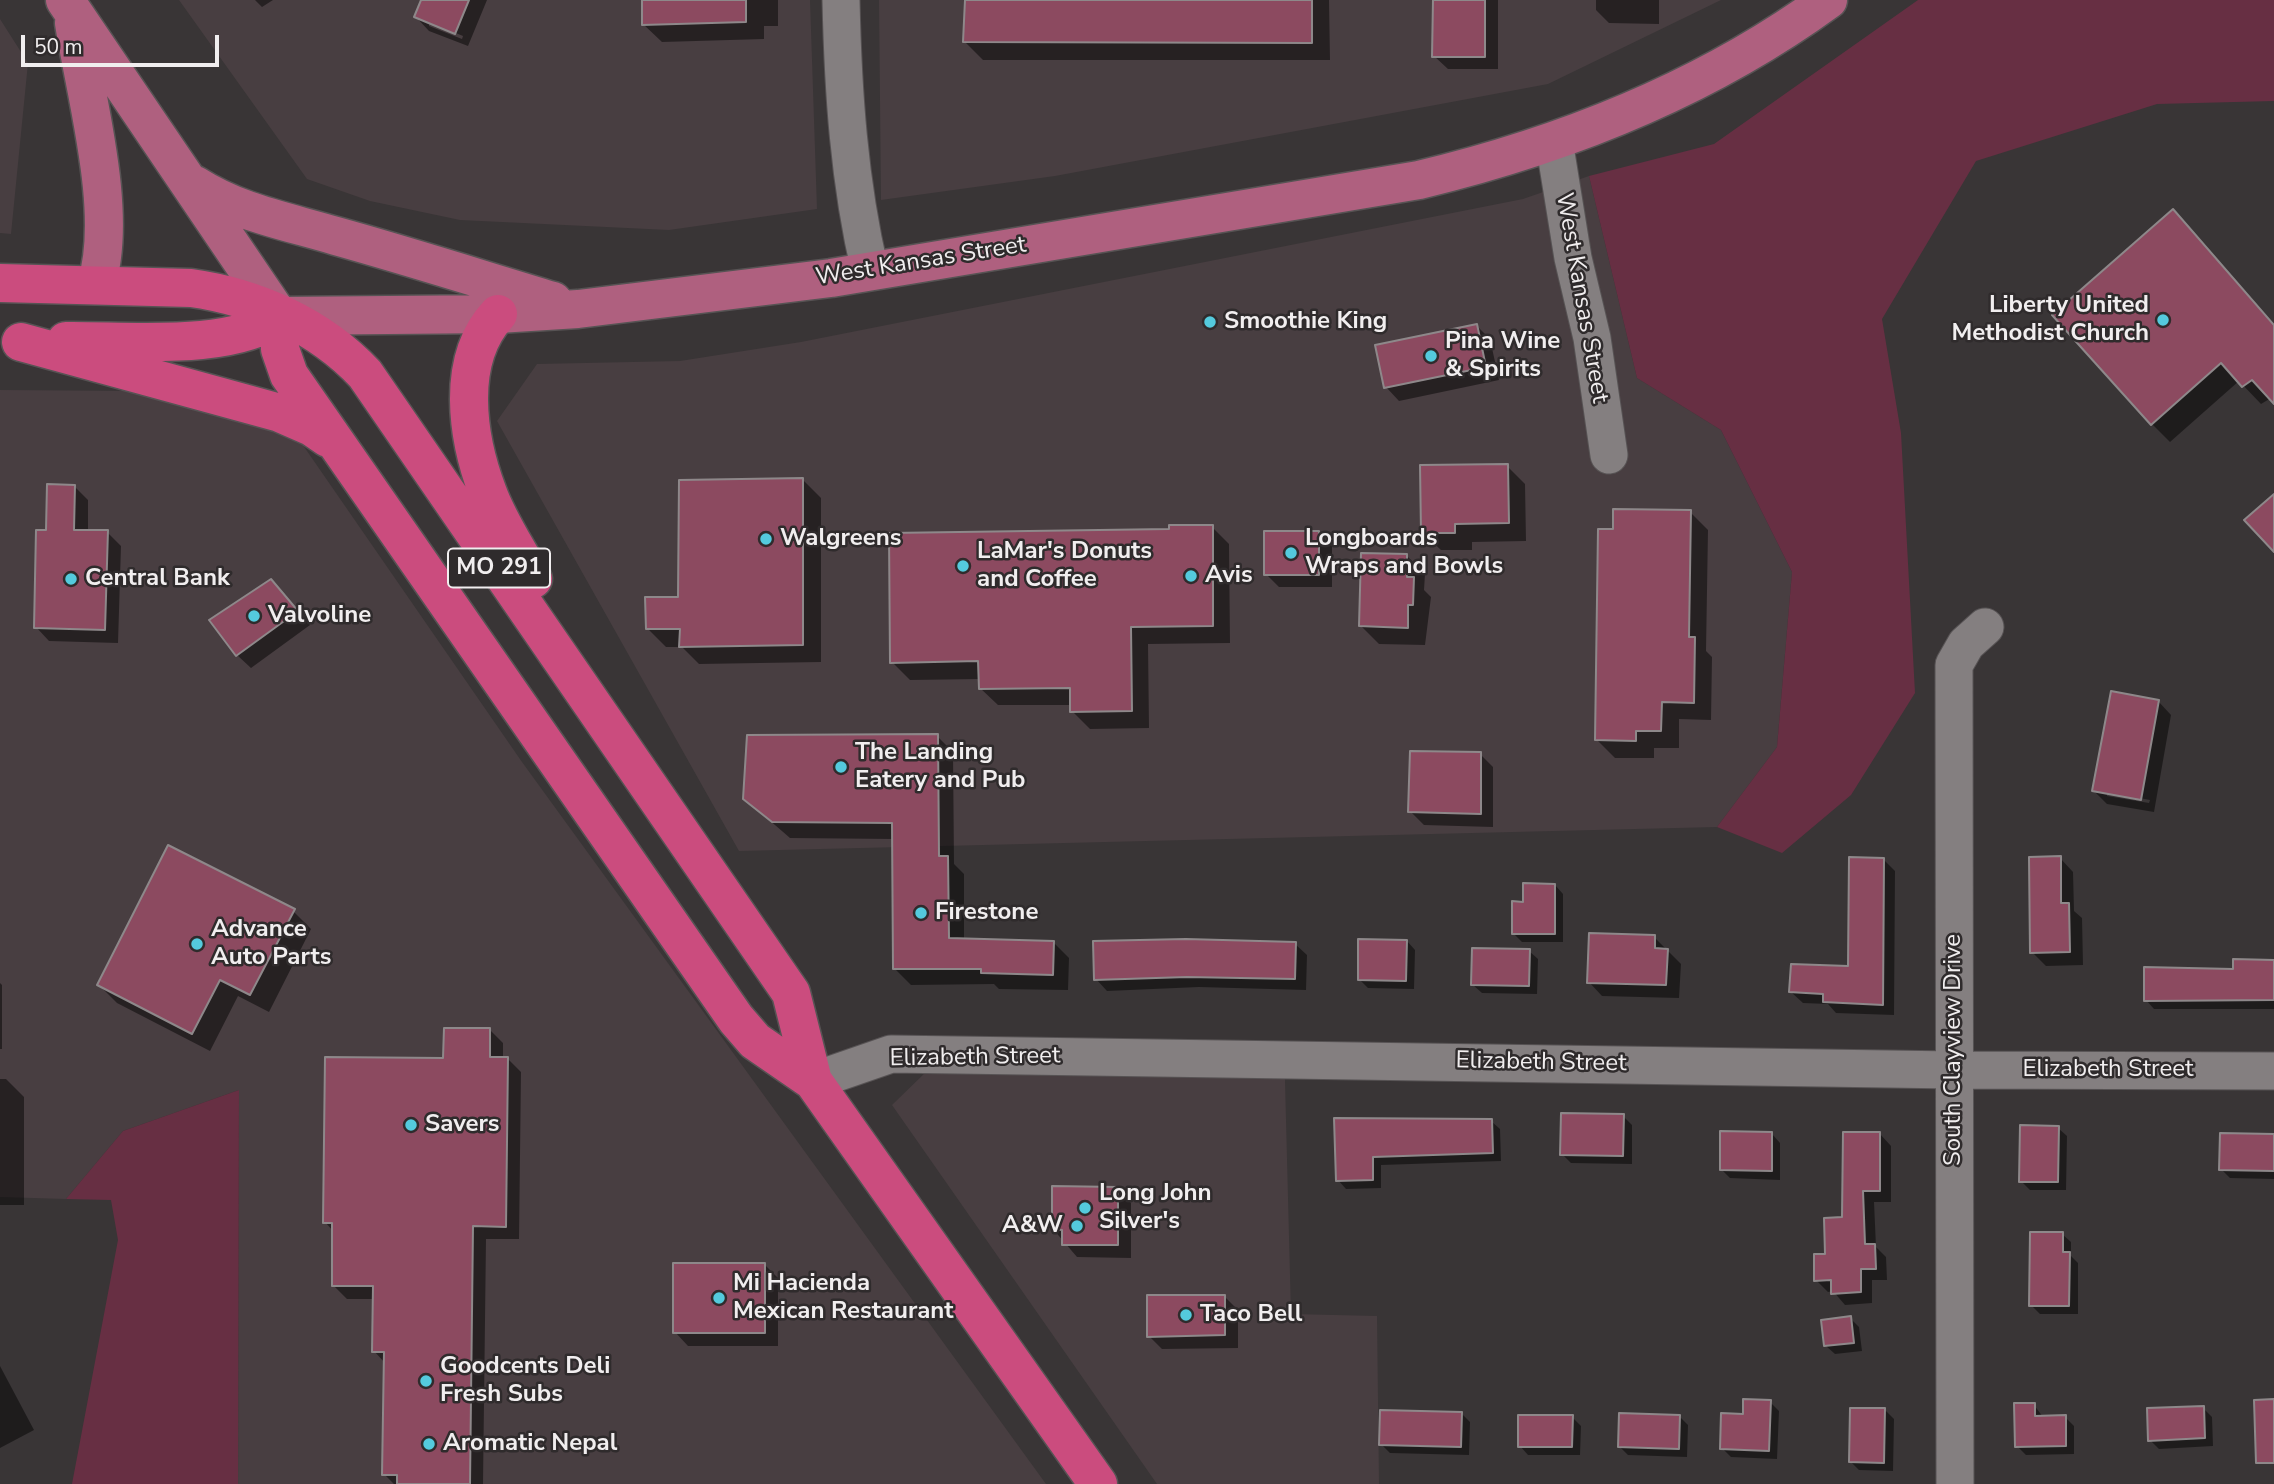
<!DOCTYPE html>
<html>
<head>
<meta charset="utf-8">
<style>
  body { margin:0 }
  #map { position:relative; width:2274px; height:1484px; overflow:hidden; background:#393536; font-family:"Nunito Sans",sans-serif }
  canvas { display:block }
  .scale { position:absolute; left:21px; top:35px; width:198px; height:32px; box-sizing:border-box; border:4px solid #f1eeef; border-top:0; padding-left:9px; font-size:21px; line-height:24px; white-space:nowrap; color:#f1eeef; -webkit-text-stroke:5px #2f2b2c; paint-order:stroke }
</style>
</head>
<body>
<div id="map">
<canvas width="2274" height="1484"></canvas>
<div class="scale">50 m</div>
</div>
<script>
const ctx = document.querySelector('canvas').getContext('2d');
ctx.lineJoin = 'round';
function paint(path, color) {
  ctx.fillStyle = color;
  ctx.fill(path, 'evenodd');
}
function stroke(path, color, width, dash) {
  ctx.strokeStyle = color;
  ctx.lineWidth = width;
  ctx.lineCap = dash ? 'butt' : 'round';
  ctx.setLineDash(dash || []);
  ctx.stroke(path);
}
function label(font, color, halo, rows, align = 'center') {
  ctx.font = font + ' "Nunito Sans",sans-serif';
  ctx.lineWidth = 5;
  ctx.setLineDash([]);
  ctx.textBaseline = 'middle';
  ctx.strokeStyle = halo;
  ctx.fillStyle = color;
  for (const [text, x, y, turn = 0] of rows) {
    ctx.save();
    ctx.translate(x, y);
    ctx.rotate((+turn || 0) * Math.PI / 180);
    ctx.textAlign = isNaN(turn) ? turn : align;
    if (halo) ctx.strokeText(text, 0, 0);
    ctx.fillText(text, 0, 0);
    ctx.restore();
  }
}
paint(new Path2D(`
  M179,0H810L817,209L669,230L460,220L370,201L307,179Z
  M879,0H1721L1548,84L1055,176L881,200Z
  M0,19L28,63L11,234L0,233Z
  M1589,176L1637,378L1721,430L1792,572L1777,747L1717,827L739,851L497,421L537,364L680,361L801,342L1523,199Z
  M0,390L136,391L298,438L522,762L1046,1484H238L239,1090L123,1131L66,1199L0,1197Z
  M963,1036L1284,1042L1291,1314L1377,1316L1379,1484H1157L892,1105Z`), '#483e41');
paint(new Path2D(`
  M1918,0H2274V101L2157,104L1976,161L1882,319L1901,433L1915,693L1851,795L1782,853L1717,827L1777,747L1792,572L1721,430L1637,378L1589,176L1714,144Z
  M239,1090L238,1484H72L118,1240L111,1200L66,1199L123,1131Z`), '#672f43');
paint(new Path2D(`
  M255,0H273L262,7Z
  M423,0H487L468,46L429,31L416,17ZM429,22L463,36L462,39L429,26Z
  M643,0H778V26H764V39L662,42L643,24Z
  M967,0H1329L1330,60H983L965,42Z
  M1435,0H1498V69H1448L1434,56Z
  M1596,0H1659V24L1609,23L1596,10Z
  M2173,212L2274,325V401L2271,398L2261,404L2239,381L2170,442L2152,424Z
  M1476,325L1490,339L1499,380L1399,401L1386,387Z
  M1507,466L1525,484L1526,541L1472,542V550H1441L1422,532Z
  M803,480L821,498V662L699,664L682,647H666L648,629Z
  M75,487L88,500V532H107L121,546L118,643L49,641L36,627L48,532Z
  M1690,512L1708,530L1706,651L1712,657L1711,720L1679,719V748H1654V758H1615L1597,740L1615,530Z
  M1212,527L1229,544L1230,643L1148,644L1149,728L1090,729L1072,711V705H998L980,688V679L910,680L892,662L1170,531Z
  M1318,533L1332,546V587H1279L1266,574Z
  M1407,556L1425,574L1424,590L1431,597L1425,645L1379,644L1361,626Z
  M271,581L310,625L251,668L237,655Z
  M2158,701L2171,715L2154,812L2107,804L2094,791ZM2107,792L2150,800L2149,803L2107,796Z
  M937,736L953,752L954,864L964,874V940L1053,942L1069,958L1068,990L999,989L994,984L911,985L895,969L894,839L790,838L745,799Z
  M1480,754L1493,767V827L1424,825L1410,811Z
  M2060,858L2073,872L2074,911L2082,918L2083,965L2046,966L2032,952Z
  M1883,859L1895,871L1894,1015L1836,1013L1828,1004L1803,1003L1791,992L1850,968Z
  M1555,885L1563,894V942H1522L1513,933L1525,903Z
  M293,911L311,929L269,1012L238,996L210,1051L117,1003L99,985Z
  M1654,937L1681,964L1679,998L1602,996L1589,982Z
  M1407,941L1415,950L1414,989L1368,988L1359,979Z
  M1295,944L1307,955L1306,990L1199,987L1107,991L1096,979Z
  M1529,951L1538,959L1537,994L1482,993L1473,985Z
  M2274,962V1009H2154L2146,1000Z
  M0,983L2,985V1049H0Z
  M490,1030L503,1043V1058H507L521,1072L519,1239H486L483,1484H394L384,1474L385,1363L374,1351L375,1299H347L333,1285L334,1232L325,1222L445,1060Z
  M0,1079H6L24,1097V1205H0Z
  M1623,1116L1632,1125V1164L1571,1163L1562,1154Z
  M1336,1120L1491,1121L1500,1129L1501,1161L1381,1165V1188L1346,1189L1338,1180Z
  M2058,1128L2067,1136L2066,1190H2030L2021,1181Z
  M1772,1134L1780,1143V1180L1730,1178L1721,1169Z
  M1880,1134L1891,1146V1202H1874L1876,1247L1886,1257L1887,1280H1872V1303L1845,1305L1833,1291L1828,1292L1816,1280Z
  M2274,1136V1179L2230,1178L2221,1169Z
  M1118,1189L1131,1203V1258L1077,1257L1053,1229Z
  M2062,1234L2071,1242V1256L2078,1263V1314H2040L2031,1305Z
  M765,1265L778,1278V1346H688L675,1332Z
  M1224,1296L1238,1310V1348L1162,1349L1149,1336Z
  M1850,1318L1859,1327L1862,1351L1835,1354L1826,1346Z
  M0,1366L34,1430L0,1448Z
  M1770,1402L1779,1411L1777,1459L1731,1457L1722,1448L1744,1416Z
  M2034,1405L2043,1417H2065L2074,1426V1454L2026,1455L2017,1446Z
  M2203,1408L2212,1417L2213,1446L2159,1449L2150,1440Z
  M1885,1410L1894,1419L1893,1471L1859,1470L1850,1461Z
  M1461,1413L1470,1422L1469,1455L1390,1453L1381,1444Z
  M1679,1416L1688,1425L1687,1457L1628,1455L1619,1446Z
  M1572,1417L1581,1426L1580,1455H1528L1520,1446Z`), '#0007');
const building = new Path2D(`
  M421,0H469L455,34L414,17Z
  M642,0H746V22L642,25Z
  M965,0H1312V43L963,42Z
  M1433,0H1485V57H1432Z
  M2173,209L2274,325V404L2252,380L2242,387L2221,363L2151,425L2052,315Z
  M1477,324L1486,367L1384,388L1375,345Z
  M1508,464L1509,523L1455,524V533H1421L1420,465Z
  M803,478V645L679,647L680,629H646L645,597H678L679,480Z
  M47,484L75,485L74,530H108L105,630L34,628L36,530H46Z
  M2274,494V552L2244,520Z
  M1613,509L1691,510L1689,637H1695L1694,703L1662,702L1661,731H1636V741L1595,740L1598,529H1613Z
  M1169,525H1213V626L1131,627L1132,711L1070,712V688L979,689L978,661L890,663L889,533L1169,529Z
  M1264,531H1319V575H1264Z
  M1361,553L1407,554V577H1414L1413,605H1408V628L1359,626Z
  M271,579L298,611L236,656L209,620Z
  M2111,691L2159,700L2141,800L2092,791Z
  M938,734L939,856H948L949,938L1054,941L1053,975L981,973V969H893L892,823L772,822L743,799L747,735Z
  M1410,751L1481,752V814L1408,812Z
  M168,845L295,909L250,995L220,980L192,1034L97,985Z
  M2061,856V903H2069L2070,952L2030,953L2029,857Z
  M1849,857L1884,858L1883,1005L1823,1002V994L1789,992L1791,964L1848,966Z
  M1523,883L1555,884V934H1512V901L1523,902Z
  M1589,933L1655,935V948L1668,949L1666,985L1587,983Z
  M1186,939L1296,942L1295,979L1187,977L1094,980L1093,941Z
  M1358,939L1407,940L1406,981L1358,980Z
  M1472,948L1530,949L1529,986L1471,985Z
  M2233,959L2274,960V1000L2144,1001V967L2233,969Z
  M444,1028H490V1057H508L506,1227L473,1226L470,1484H397V1475H382L384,1352H372L373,1286H332V1223H323L325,1057L443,1058Z
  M1561,1113L1624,1114L1623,1156L1560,1155Z
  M1334,1118L1492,1119L1493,1153L1373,1157V1180L1336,1181Z
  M2020,1125L2059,1126L2058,1182H2019Z
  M1720,1131L1772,1132V1171L1720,1170Z
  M1843,1132H1880V1191H1863L1865,1244H1875L1876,1269H1861V1292L1831,1294V1280L1814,1281V1254H1825L1824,1218L1842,1217Z
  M2220,1133L2274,1134V1171L2219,1170Z
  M1052,1186L1118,1187V1245H1062V1230L1052,1229Z
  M2030,1232H2063V1252H2070L2069,1306H2029Z
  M673,1263H765V1333H673Z
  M1147,1295H1225V1335L1147,1337Z
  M1851,1316L1854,1343L1824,1346L1821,1320Z
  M1743,1399L1771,1400L1769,1451L1720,1449L1721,1413L1743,1414Z
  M2274,1399V1463H2256L2254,1400Z
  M2014,1403H2035V1416L2066,1415V1446L2015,1447Z
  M2204,1406L2205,1438L2148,1441L2147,1408Z
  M1850,1408H1885L1884,1463L1849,1462Z
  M1380,1410L1462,1412L1461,1447L1379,1445Z
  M1619,1413L1680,1415L1679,1449L1618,1447Z
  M1518,1415H1573L1572,1447H1518Z`);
paint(building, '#8c4a60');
stroke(building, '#8e888a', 2);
const minor = new Path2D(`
  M841,0C843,91 849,182 870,271
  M1554,141L1573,258L1592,338L1609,455
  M813,1081L891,1054L1954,1070L2274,1071
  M1955,1484L1954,665L1966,644L1985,627`);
const major = new Path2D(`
  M65,0L279,316L498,314L578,309L831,278L1419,180C1565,145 1706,89 1828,0
  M74,23C86,98 119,214 96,285
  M195,185C239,213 286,221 336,236C408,256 480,279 553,301`);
const highway = new Path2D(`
  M0,283L191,288C256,297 320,326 365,374L791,993L813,1081
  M498,314C455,360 467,438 488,493C499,523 518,550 533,579
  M279,316L280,349L289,375L736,1019L755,1041L813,1081L1098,1484
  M66,341C127,340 231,352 279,316
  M21,342L280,413L312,427L328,438`);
stroke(minor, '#575354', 39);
stroke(major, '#575354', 41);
stroke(highway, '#575354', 41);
stroke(minor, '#847f80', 37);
stroke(major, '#af607f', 38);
stroke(highway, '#cb4c7e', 38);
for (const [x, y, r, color] of [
  [2163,320,7,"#54cadd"],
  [1210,322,7,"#54cadd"],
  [1431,356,7,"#54cadd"],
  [766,539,7,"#54cadd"],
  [1291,553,7,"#54cadd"],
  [963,566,7,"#54cadd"],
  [1191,576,7,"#54cadd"],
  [71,579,7,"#54cadd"],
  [254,616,7,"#54cadd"],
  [841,767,7,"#54cadd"],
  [921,913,7,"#54cadd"],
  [197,944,7,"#54cadd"],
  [411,1125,7,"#54cadd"],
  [1085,1208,7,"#54cadd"],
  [1077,1226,7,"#54cadd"],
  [719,1298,7,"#54cadd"],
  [1186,1315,7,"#54cadd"],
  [426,1381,7,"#54cadd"],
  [429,1444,7,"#54cadd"]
]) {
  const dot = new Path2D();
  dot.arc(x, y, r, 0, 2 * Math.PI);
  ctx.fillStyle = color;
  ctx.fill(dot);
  stroke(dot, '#2f2b2c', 2.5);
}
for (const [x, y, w] of [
  [499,568,102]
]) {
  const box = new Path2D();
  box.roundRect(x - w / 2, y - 19.5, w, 39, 5);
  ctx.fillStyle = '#2f2b2c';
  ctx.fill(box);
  stroke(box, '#f1eeef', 2);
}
label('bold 23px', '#f1eeef', null, [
  ["MO 291",499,568]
]);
label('24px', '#f1eeef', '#2f2b2c', [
  ["West Kansas Street",921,262,-9],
  ["West Kansas Street",1581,298,80],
  ["South Clayview Drive",1954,1050,-90],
  ["Elizabeth Street",975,1058,-1],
  ["Elizabeth Street",1541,1063,1],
  ["Elizabeth Street",2108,1070]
]);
label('bold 24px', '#f1eeef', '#2f2b2c', [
  ["Liberty United",2149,306,"right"],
  ["Methodist Church",2149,334,"right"],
  ["Smoothie King",1224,322],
  ["Pina Wine",1445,342],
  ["& Spirits",1445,370],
  ["Walgreens",780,539],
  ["Longboards",1305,539],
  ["Wraps and Bowls",1305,567],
  ["LaMar's Donuts",977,552],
  ["and Coffee",977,580],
  ["Avis",1205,576],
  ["Central Bank",85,579],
  ["Valvoline",268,616],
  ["The Landing",855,753],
  ["Eatery and Pub",855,781],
  ["Firestone",935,913],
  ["Advance",211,930],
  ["Auto Parts",211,958],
  ["Savers",425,1125],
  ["Long John",1099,1194],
  ["Silver's",1099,1222],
  ["A&W",1063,1226,"right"],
  ["Mi Hacienda",733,1284],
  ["Mexican Restaurant",733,1312],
  ["Taco Bell",1200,1315],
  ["Goodcents Deli",440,1367],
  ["Fresh Subs",440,1395],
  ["Aromatic Nepal",443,1444]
], 'left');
</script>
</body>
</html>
